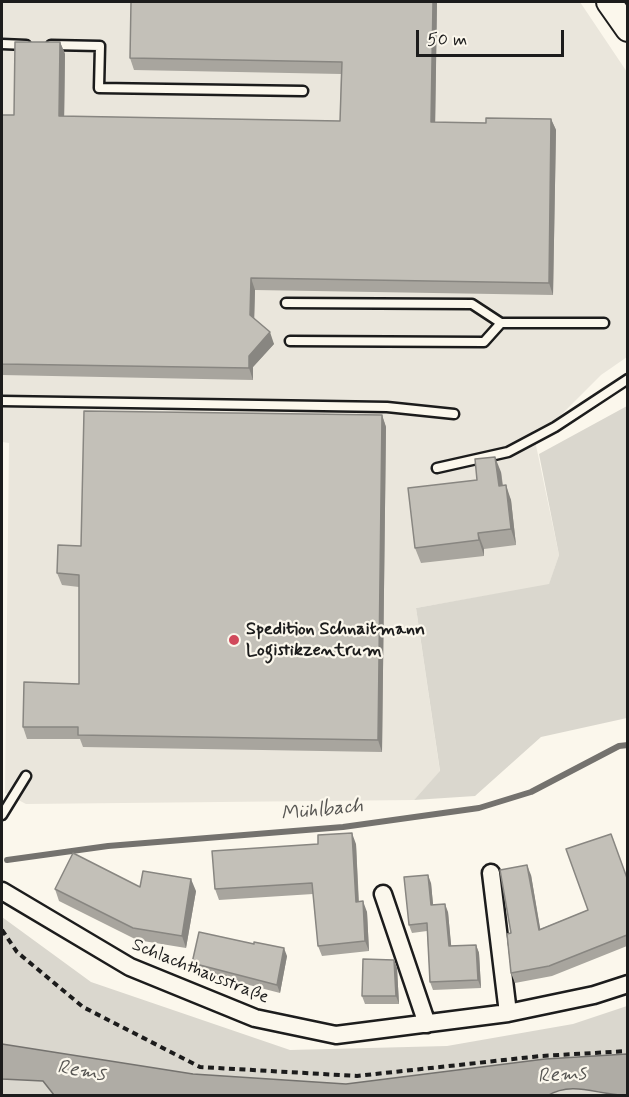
<!DOCTYPE html>
<html>
<head>
<meta charset="utf-8">
<style>
  body { margin:0 }
  #map { position:relative; width:629px; height:1097px; overflow:hidden; background:#fbf7ec; font-family:Mynerve,sans-serif }
  canvas { display:block }
  .frame { position:absolute; inset:0; border:3px solid #1c1c1c; pointer-events:none }
  .scale { position:absolute; left:416px; top:30px; width:148px; height:27px; box-sizing:border-box; border:3px solid #1c1c1c; border-top:0; padding-left:8px; font-size:18px; line-height:21px; white-space:nowrap; color:#1c1c1c; -webkit-text-stroke:4px #fbf7ec; paint-order:stroke }
</style>
</head>
<body>
<div id="map">
<canvas width="629" height="1097"></canvas>
<div class="frame"></div>
<div class="scale">50 m</div>
</div>
<script>
const ctx = document.querySelector('canvas').getContext('2d');
ctx.lineJoin = 'round';
function paint(path, color) {
  ctx.fillStyle = color;
  ctx.fill(path, 'evenodd');
}
function stroke(path, color, width, dash) {
  ctx.strokeStyle = color;
  ctx.lineWidth = width;
  ctx.lineCap = dash ? 'butt' : 'round';
  ctx.setLineDash(dash || []);
  ctx.stroke(path);
}
function label(font, color, halo, rows, align = 'center') {
  ctx.font = font + ' Mynerve,sans-serif';
  ctx.lineWidth = 4.5;
  ctx.setLineDash([]);
  ctx.textBaseline = 'middle';
  ctx.strokeStyle = halo;
  ctx.fillStyle = color;
  for (const [text, x, y, turn = 0] of rows) {
    ctx.save();
    ctx.translate(x, y);
    ctx.rotate((+turn || 0) * Math.PI / 180);
    ctx.textAlign = isNaN(turn) ? turn : align;
    if (halo) ctx.strokeText(text, 0, 0);
    ctx.fillText(text, 0, 0);
    ctx.restore();
  }
}
paint(new Path2D(`
  M2,2H580L627,72V357L601,375L556,420L533,431L559,555L549,585L416,608L440,772L414,800L26,804L5,793L9,443L2,442Z`), '#eae6dc');
paint(new Path2D(`
  M627,406V718L541,737L475,796L414,800L440,771L416,608L549,584L559,555L539,454Z
  M2,917L91,982L290,1050L447,1046L573,1024L627,1006V1095H2Z`), '#dad7ce');
const water = new Path2D(`
  M2,1044L193,1074L346,1084L545,1059L627,1054V1095C599,1096 574,1080 547,1096L59,1095H54L43,1081L2,1079Z`);
paint(water, '#afaca5');
stroke(water, '#74726e', 1.5);
stroke(new Path2D(`
  M7,860L108,846L343,827L479,808L531,792L619,746L628,745`), '#74726e', 6);
const service = new Path2D(`
  M2,44L26,45
  M51,45L100,46L99,88L303,91
  M286,303L472,304L501,323
  M290,341L484,342L501,323H604
  M2,401L387,407L454,414
  M437,468L508,452L555,427L628,379
  M2,815L26,776`);
const minor = new Path2D(`
  M491,873L508,1013
  M2,891L130,967L255,1018L336,1035L508,1013L594,995L628,984
  M383,894L427,1024`);
const secondary = new Path2D(`
  M609,2L628,29`);
stroke(service, '#1c1c1c', 13);
stroke(minor, '#1c1c1c', 21);
stroke(secondary, '#1c1c1c', 28);
stroke(new Path2D(`
  M2,930L17,952L83,1007L200,1067L357,1076L541,1056L628,1051`), '#1c1c1c', 4, [6, 4.5]);
stroke(service, '#fbf7ec', 8);
stroke(minor, '#fbf7ec', 16);
stroke(secondary, '#fbf7ec', 24);
paint(new Path2D(`
  M131,2H437L435,122L486,123L551,119L556,130L553,295L255,290L254,319L274,344L253,367V380L2,375V115H14L60,42L65,54L64,116L340,121L341,74L134,70L130,58Z
  M382,415L386,427L382,752L83,747L80,739H27L23,727L79,684V587L62,585L57,573L81,546Z
  M501,472L503,485L511,500L516,545L484,549V556L421,563L415,548Z
  M356,844L359,902L367,912L369,951L322,956L318,946L313,894L219,900L215,889Z
  M531,875L540,929L588,910L627,878V946L552,976L515,983L511,973V933Z
  M431,883L433,905L448,912L451,946L476,945L479,953L481,988L433,990L430,982L427,931L412,933L409,925Z
  M140,887L196,891L186,948L137,940L59,901L55,889Z
  M287,956L280,993L195,971L192,963Z
  M394,960L397,968L399,1004H365L362,996Z`), '#a8a59e');
paint(new Path2D(`
  M433,2H437L435,134L431,122Z
  M60,42L65,54L64,128L59,116Z
  M551,119L556,130L553,295L549,283Z
  M251,278L255,290L254,326L250,315Z
  M270,332L274,344L253,367V380L249,368V356Z
  M382,415L386,427L382,752L378,740Z
  M495,457L501,472L504,501L499,486Z
  M506,485L511,500L516,545L511,529Z
  M478,533L484,549V556L479,540Z
  M352,833L356,844L359,912L356,902Z
  M527,865L531,875L542,939L539,930Z
  M428,875L431,883L434,914L431,905Z
  M191,879L196,891L186,948L182,936Z
  M363,901L367,912L369,951L365,941Z
  M445,904L448,912L452,954L449,946Z
  M476,945L479,953L481,988L478,980Z
  M284,948L287,956L280,993L277,985Z
  M394,960L397,968L399,1004L396,996Z`), '#888681');
const building = new Path2D(`
  M131,2H433L431,122L486,123V118L551,119L549,283L251,278L250,315L270,332L249,356V368L2,364V115H14L15,42H60L59,116L340,121L342,62L130,58Z
  M84,411L382,415L378,740L78,735V727H23L24,682L79,684V575L57,573L58,545L81,546Z
  M495,457L499,486L506,485L511,529L478,533L479,540L415,548L408,488L477,480L475,459Z
  M352,833L356,902L363,901L365,941L318,946L312,883L215,889L212,851L318,844V835Z
  M611,834L627,878V935L549,966L511,973L507,934L511,933L500,870L527,865L539,930L588,910L566,849Z
  M73,853L140,887L143,871L191,879L182,936L133,928L55,889Z
  M428,875L431,905L445,904L449,946L476,945L478,980L430,982L427,923L409,925L404,877Z
  M199,932L254,944V942L284,948L277,985L192,963Z
  M363,959L394,960L396,996H362Z`);
paint(building, '#c3c0b8');
stroke(building, '#888681', 1.5);
for (const [x, y, r, color] of [
  [234,640,6,"#d1495b"]
]) {
  const dot = new Path2D();
  dot.arc(x, y, r, 0, 2 * Math.PI);
  ctx.fillStyle = color;
  ctx.fill(dot);
  stroke(dot, '#fbf7ec', 2);
}
label('bold 18px', '#1c1c1c', '#fbf7ec', [
  ["Spedition Schnaitmann",246,630],
  ["Logistikzentrum",246,651]
], 'left');
label('18px', '#1c1c1c', '#fbf7ec', [
  ["Schlachthausstraße",200,972,22]
]);
label('italic 20px', '#575653', '#fbf7ec', [
  ["Mühlbach",322,811,-6],
  ["Rems",81,1072,9],
  ["Rems",562,1076,-4]
]);
</script>
</body>
</html>
